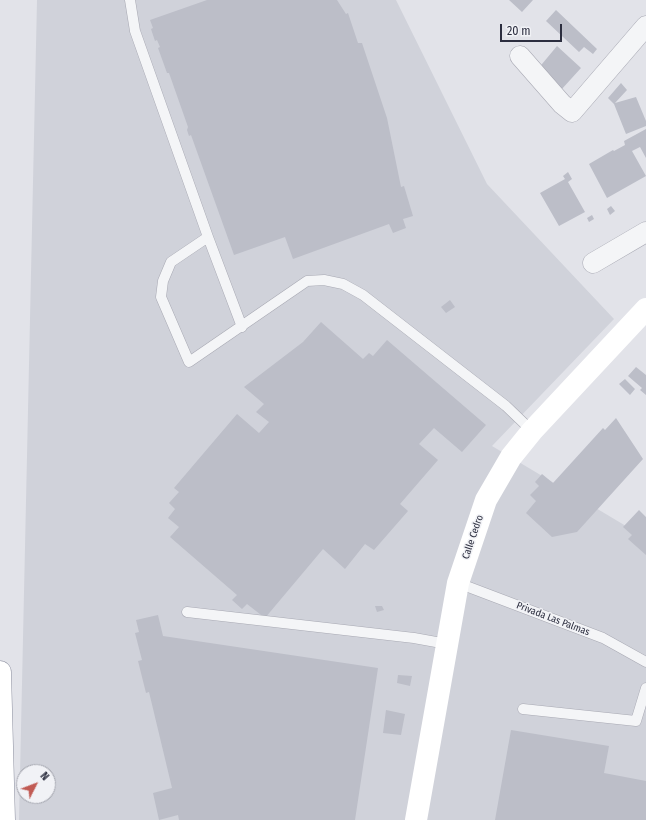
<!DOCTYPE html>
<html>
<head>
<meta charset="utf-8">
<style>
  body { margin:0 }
  #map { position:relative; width:646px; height:820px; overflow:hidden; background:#e2e3e9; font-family:"Fira Sans Condensed",sans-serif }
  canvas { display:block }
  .north { position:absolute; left:16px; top:764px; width:40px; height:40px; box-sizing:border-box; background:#f1f2f6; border:1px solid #a2a4ad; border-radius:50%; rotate:48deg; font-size:11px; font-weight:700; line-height:16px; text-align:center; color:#2c2e3f }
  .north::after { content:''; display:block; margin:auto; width:14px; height:18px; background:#c15b54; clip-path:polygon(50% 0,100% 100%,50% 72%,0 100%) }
  .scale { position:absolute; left:500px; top:24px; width:62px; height:18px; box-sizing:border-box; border:2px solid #2c2e3f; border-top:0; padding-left:5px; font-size:12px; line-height:14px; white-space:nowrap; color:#2c2e3f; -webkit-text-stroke:3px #f1f2f6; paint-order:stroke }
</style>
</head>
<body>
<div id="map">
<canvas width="646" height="820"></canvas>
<div class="north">N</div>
<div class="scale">20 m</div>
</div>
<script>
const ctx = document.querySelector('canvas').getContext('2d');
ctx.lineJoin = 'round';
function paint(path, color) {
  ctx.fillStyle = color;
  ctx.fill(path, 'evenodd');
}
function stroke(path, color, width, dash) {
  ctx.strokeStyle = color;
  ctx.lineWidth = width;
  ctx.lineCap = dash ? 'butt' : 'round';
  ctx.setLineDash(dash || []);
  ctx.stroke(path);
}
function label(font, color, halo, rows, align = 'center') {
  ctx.font = font + ' "Fira Sans Condensed",sans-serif';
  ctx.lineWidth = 3;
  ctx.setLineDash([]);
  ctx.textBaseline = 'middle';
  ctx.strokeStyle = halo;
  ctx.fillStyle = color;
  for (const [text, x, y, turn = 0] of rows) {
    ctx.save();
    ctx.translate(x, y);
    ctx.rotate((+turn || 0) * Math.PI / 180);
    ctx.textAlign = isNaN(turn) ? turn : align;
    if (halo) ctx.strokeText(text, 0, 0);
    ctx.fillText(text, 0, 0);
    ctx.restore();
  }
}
paint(new Path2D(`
  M37,0H396L487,184L614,319L492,446L646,538V820H19ZM24,772H48V796H24Z`), '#d0d2da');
paint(new Path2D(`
  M207,0H337L346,14L348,13L358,43H362L387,118L401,187L404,186L413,216L403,219L406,228L393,233L389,224L293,259L285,237L234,255L191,135L189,136L187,130L188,127L169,73H167L158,48L160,47L157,40L155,41L151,29L153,28L150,20Z
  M509,0H533L522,12Z
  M556,10L597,49L593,54L584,47L579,52L546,21Z
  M557,46L581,68L561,90L537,70Z
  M621,83L627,90L615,103L636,97L646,121V126L626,134L614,104L608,98Z
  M646,129V158L640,147L632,151L646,176L607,198L589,164L613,150L614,151L625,145L624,141Z
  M568,172L572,179L568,182L585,212L559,226L540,193L565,179L563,176Z
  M611,206L615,211L610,215L607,209Z
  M592,215L594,219L589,222L587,218Z
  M450,300L455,307L446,313L441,307Z
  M321,322L363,359L369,353L373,356L387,340L486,425L462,452L434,428L419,444L438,460L400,504L408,511L374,550L365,544L345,569L323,549L265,618L247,604L242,609L232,600L237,595L170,537L179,527L168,518L175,509L169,503L179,492L174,488L237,414L259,433L269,422L256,412L264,404L244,387L303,342Z
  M636,367L646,375V395L640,390L642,388L628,376Z
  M625,379L635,389L630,395L619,384Z
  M616,418L643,459L577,532L552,537L526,513L536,501L530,495L539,486L535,482L542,474L553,483L603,428L605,430Z
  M639,510L646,517V555L628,539L632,535L623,527Z
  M375,606H382L384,610L377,612Z
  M158,615L163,636L378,668L355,820H179L178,815L159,820L153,793L172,788L149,692L146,693L138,661L142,660L135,633L139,632L136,620Z
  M398,675L412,676L410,686L397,683Z
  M386,710L405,714L401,735L383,733Z
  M511,730L609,746L604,773L646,781V820H495Z`), '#bcbec8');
const lane = new Path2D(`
  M130,0L135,31L208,237L242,327
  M208,237L171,262L163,281L161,297L189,362L307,281L324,280L343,284L363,295L506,406L532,431
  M458,583L603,638L646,662
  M187,612L414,638L447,644
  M523,709L636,721L646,688`);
const street = new Path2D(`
  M520,56L562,104L572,112L646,26
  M593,263L646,232`);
const highway = new Path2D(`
  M0,672L4,820`);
stroke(lane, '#a8a9b3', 11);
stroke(street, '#a8a9b3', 21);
stroke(highway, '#8b8e9e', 23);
stroke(lane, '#f4f5f7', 10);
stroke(street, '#f4f5f7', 20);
stroke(new Path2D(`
  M416,820L458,583L486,500L511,457L532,431L646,309`), '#fff', 22);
stroke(highway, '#fff', 22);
label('10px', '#2c2e3f', '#f1f2f6', [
  ["Calle Cedro",473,537,-71],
  ["Privada Las Palmas",553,619,21]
]);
</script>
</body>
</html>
